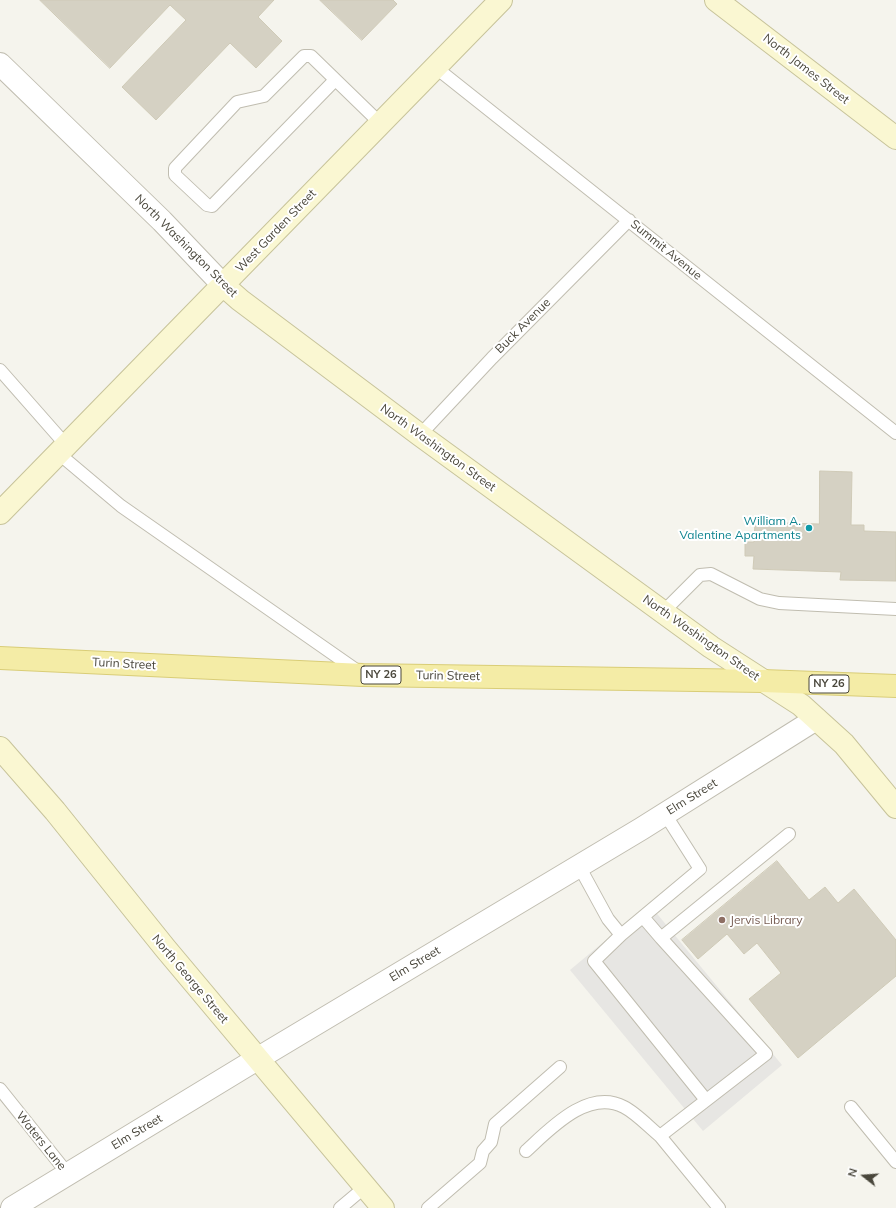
<!DOCTYPE html>
<html>
<head>
<meta charset="utf-8">
<style>
  body { margin:0 }
  #map { position:relative; width:896px; height:1208px; overflow:hidden; background:#f5f4ed; font-family:Mulish,sans-serif }
  canvas { display:block }
  .north { position:absolute; left:844px; top:1156px; width:40px; height:40px; -webkit-text-stroke:3px #fff; paint-order:stroke; rotate:287deg; font-size:11px; font-weight:700; line-height:16px; text-align:center; color:#49463b }
  .north::after { content:''; display:block; margin:auto; width:14px; height:18px; background:#49463b; clip-path:polygon(50% 0,100% 100%,50% 72%,0 100%) }
</style>
</head>
<body>
<div id="map">
<canvas width="896" height="1208"></canvas>
<div class="north">N</div>
</div>
<script>
const ctx = document.querySelector('canvas').getContext('2d');
ctx.lineJoin = 'round';
function paint(path, color) {
  ctx.fillStyle = color;
  ctx.fill(path, 'evenodd');
}
function stroke(path, color, width, dash) {
  ctx.strokeStyle = color;
  ctx.lineWidth = width;
  ctx.lineCap = dash ? 'butt' : 'round';
  ctx.setLineDash(dash || []);
  ctx.stroke(path);
}
function label(font, color, halo, rows, align = 'center') {
  ctx.font = font + ' Mulish,sans-serif';
  ctx.lineWidth = 4;
  ctx.setLineDash([]);
  ctx.textBaseline = 'middle';
  ctx.strokeStyle = halo;
  ctx.fillStyle = color;
  for (const [text, x, y, turn = 0] of rows) {
    ctx.save();
    ctx.translate(x, y);
    ctx.rotate((+turn || 0) * Math.PI / 180);
    ctx.textAlign = isNaN(turn) ? turn : align;
    if (halo) ctx.strokeText(text, 0, 0);
    ctx.fillText(text, 0, 0);
    ctx.restore();
  }
}
paint(new Path2D(`
  M649,904L782,1065L703,1131L570,970Z`), '#e7e6e3');
const building = new Path2D(`
  M40,0H274L258,17L282,41L256,68L230,43L156,120L122,87L186,20L170,5L110,68Z
  M320,0H393L397,4L362,40Z
  M820,471L852,472L851,525H864V531L896,532V581L840,580L841,572L753,569L754,556H745V542H754L755,522L819,524Z
  M777,861L809,900L825,887L838,903L854,889L896,940V976L798,1058L749,999L781,973L757,943L744,954L727,934L698,959L682,940Z`);
paint(building, '#d5d1c3');
stroke(building, '#cfcab7', 1);
const lane = new Path2D(`
  M435,67L896,433
  M335,80L212,206L207,205L175,175V168L237,102L264,96L304,56H311L380,123
  M0,370L66,445
  M420,435L492,358L629,220
  M58,453L121,506L359,672
  M663,612L700,575L711,574L760,599L779,603L896,609
  M579,866L608,919L621,935L700,869L665,814
  M643,917L661,938
  M621,935L594,961L706,1100
  M0,1089L68,1174
  M851,1107L896,1162
  M526,1151C550,1129 588,1088 624,1107C636,1113 649,1127 660,1136
  M340,1208L365,1187
  M428,1208L480,1163L483,1151L491,1142L495,1124L560,1067
  M719,1208L660,1136L766,1054L661,938L789,834`);
const street = new Path2D(`
  M0,64L162,221L223,285
  M12,1208L257,1059L641,829L816,719`);
const secondary = new Path2D(`
  M716,0L896,138
  M223,285L240,300L420,435L711,647L801,705L844,744L896,807
  M0,513L501,0
  M0,748L55,811L165,948L383,1208`);
const primary = new Path2D(`
  M0,658L363,675L763,681L896,686`);
stroke(lane, '#c0bdb0', 14);
stroke(street, '#c0bdb0', 24);
stroke(secondary, '#c7c39a', 24);
stroke(primary, '#d9cd77', 24);
stroke(lane, '#fff', 12);
stroke(street, '#fff', 22);
stroke(secondary, '#faf7d2', 22);
stroke(primary, '#f4eca6', 22);
for (const [x, y, r, color] of [
  [809,528,4,"#0f9aa8"],
  [722,920,4,"#8d6e63"]
]) {
  const dot = new Path2D();
  dot.arc(x, y, r, 0, 2 * Math.PI);
  ctx.fillStyle = color;
  ctx.fill(dot);
  stroke(dot, '#fff', 1.5);
}
for (const [x, y, w] of [
  [381,675,40],
  [829,684,40]
]) {
  const box = new Path2D();
  box.roundRect(x - w / 2, y - 9, w, 18, 3);
  ctx.fillStyle = '#fff';
  ctx.fill(box);
  stroke(box, '#49463b', 1);
}
label('bold 11px', '#49463b', null, [
  ["NY 26",381,675],
  ["NY 26",829,684]
]);
label('12px', '#49463b', '#fff', [
  ["North James Street",806,69,38],
  ["West Garden Street",276,231,-46],
  ["North Washington Street",186,246,45],
  ["Summit Avenue",666,250,39],
  ["Buck Avenue",523,326,-45],
  ["North Washington Street",438,448,36],
  ["North Washington Street",701,638,35],
  ["Turin Street",124,664,3],
  ["Turin Street",448,676,1],
  ["Elm Street",692,797,-32],
  ["Elm Street",415,964,-31],
  ["North George Street",190,979,50],
  ["Elm Street",137,1132,-31],
  ["Waters Lane",41,1141,51]
]);
label('12px', '#0d838f', '#fff', [
  ["William A.",801,521],
  ["Valentine Apartments",801,535]
], 'right');
label('12px', '#785e54', '#fff', [
  ["Jervis Library",730,920]
], 'left');
</script>
</body>
</html>
